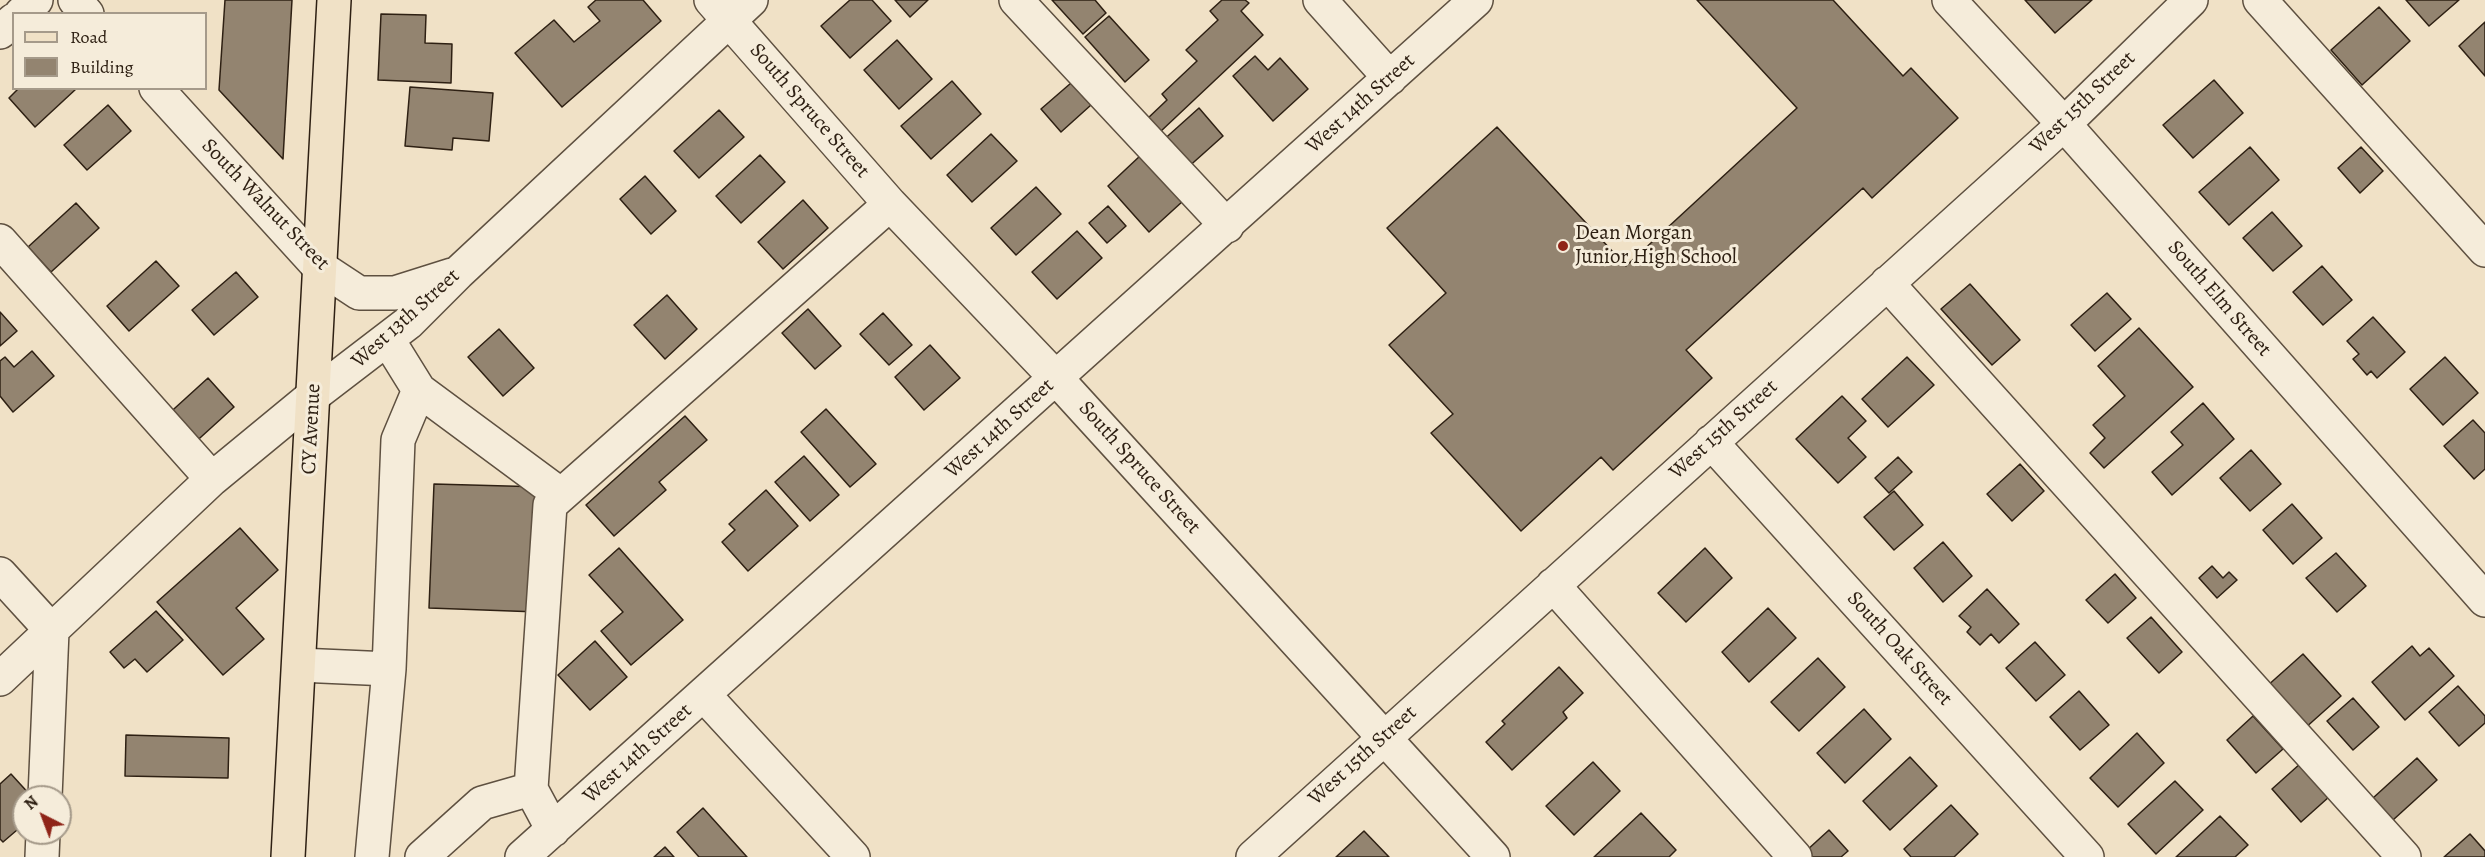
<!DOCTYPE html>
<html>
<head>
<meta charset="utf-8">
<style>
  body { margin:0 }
  #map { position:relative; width:2485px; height:857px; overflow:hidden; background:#f0e1c6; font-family:Alegreya,serif }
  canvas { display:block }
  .legend { position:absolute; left:12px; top:12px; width:195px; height:78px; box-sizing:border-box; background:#f5ecda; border:2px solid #a59a8a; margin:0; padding:8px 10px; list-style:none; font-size:18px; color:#2e2013 }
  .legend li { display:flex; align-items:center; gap:12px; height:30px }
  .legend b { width:30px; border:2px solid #a59a8a }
  .north { position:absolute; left:12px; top:785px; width:60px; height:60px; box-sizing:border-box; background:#f5ecda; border:2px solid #a59a8a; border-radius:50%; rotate:318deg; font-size:16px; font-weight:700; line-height:24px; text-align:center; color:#2e2013 }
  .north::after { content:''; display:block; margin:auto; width:21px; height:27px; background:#8f2418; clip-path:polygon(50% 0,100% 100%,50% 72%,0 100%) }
</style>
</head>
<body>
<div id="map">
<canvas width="2485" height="857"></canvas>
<ul class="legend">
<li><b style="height:8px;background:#f0e1c6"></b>Road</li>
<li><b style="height:16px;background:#938470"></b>Building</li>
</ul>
<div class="north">N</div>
</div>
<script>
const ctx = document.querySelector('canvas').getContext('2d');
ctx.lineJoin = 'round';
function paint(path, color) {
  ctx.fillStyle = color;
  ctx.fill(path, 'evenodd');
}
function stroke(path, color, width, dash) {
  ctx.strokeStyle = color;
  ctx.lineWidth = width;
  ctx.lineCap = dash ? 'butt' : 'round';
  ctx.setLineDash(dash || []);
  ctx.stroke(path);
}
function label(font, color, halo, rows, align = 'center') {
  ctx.font = font + ' Alegreya,serif';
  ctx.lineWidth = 6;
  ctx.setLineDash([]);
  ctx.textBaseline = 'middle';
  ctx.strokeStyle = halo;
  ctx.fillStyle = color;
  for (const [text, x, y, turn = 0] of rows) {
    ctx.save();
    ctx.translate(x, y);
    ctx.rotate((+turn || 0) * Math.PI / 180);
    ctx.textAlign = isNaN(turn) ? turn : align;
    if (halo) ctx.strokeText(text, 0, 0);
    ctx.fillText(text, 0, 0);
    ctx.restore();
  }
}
const building = new Path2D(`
  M225,0H292L283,159L219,90Z
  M596,0H643L661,21L562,107L515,53L554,20L574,42L600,21L588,7Z
  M850,0H872L891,21L850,58L821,26Z
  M895,0H928L910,17Z
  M1052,0H1095L1106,13L1083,34Z
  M1222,0H1245L1249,3L1241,11L1263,35L1160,132L1147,119L1167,100L1162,94L1197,61L1186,50L1218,20L1210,11Z
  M1697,0H1833L1903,76L1911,68L1958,118L1872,198L1863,188L1686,350L1712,378L1613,470L1601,457L1521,531L1431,433L1453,414L1389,345L1446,293L1387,228L1497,127L1626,266L1797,108Z
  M2025,0H2092L2055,33Z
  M2406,0H2459L2429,26Z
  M2379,7L2410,41L2362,85L2331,50Z
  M381,14L426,15L425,43L452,44L451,83L378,80Z
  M1109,16L1149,60L1125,82L1085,37Z
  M2485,22V76L2459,46Z
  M897,40L932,79L899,109L864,70Z
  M1255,56L1268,70L1280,58L1308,89L1273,121L1233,76Z
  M2214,80L2243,113L2193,158L2163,125Z
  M952,81L981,114L931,159L901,126Z
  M1071,83L1091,105L1061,132L1041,109Z
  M410,87L493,93L489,141L453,138L452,150L405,146Z
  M19,88H75L76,89L35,127L9,98Z
  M108,105L131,131L87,170L64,145Z
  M1199,108L1223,136L1185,170L1160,143Z
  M719,110L744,137L699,178L674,151Z
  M991,134L1017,161L972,202L947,175Z
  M2250,147L2279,180L2229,225L2199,192Z
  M2361,147L2383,171L2360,193L2338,168Z
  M760,155L785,182L741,223L716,196Z
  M1141,155L1183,201L1149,232L1108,186Z
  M645,176L676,211L651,234L620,199Z
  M1036,187L1061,214L1016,255L991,228Z
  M803,200L828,228L783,269L758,242Z
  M76,203L99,228L51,272L28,247Z
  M1108,206L1126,226L1107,243L1089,223Z
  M2272,212L2302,246L2273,271L2243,238Z
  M1077,231L1102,258L1057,299L1032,272Z
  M156,261L179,286L129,331L107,306Z
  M2322,266L2352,300L2323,325L2293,292Z
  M236,272L258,297L214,335L192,310Z
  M1970,284L2020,340L1992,365L1941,309Z
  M2107,293L2131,319L2095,351L2071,325Z
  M667,295L697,329L665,359L634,325Z
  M808,309L841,346L815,369L782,333Z
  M0,312L17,331L0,346Z
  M883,313L912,345L889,365L860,334Z
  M2373,317L2405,352L2377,378L2371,371L2367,375L2353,359L2359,354L2347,341Z
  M2139,328L2193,387L2104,468L2090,453L2105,438L2093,425L2125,396L2098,366Z
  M499,329L534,368L503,396L468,357Z
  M930,345L960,378L924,410L895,377Z
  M32,351L54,376L13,412L0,396V361L5,357L14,367Z
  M1907,357L1934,385L1888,427L1862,399Z
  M2445,357L2478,393L2443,425L2410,389Z
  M208,378L234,407L190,447L164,418Z
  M1842,396L1866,421L1848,438L1866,457L1838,483L1796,439Z
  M2203,403L2234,439L2172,495L2152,472L2183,445L2171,432Z
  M826,409L876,464L850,487L801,432Z
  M685,416L707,440L659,482L666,490L614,536L586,505Z
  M2473,420L2485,433V469L2474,479L2444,446Z
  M2251,450L2281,484L2250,511L2220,478Z
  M804,456L839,495L810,521L775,482Z
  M1898,457L1912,472L1889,493L1875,478Z
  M2020,464L2044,491L2012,521L1987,494Z
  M434,484L543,487L538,612L429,608Z
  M766,490L798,526L748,571L722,542L735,530L729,524Z
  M1894,491L1923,525L1894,550L1864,517Z
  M2292,504L2322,538L2293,564L2263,530Z
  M240,528L278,570L236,608L264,639L223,675L157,602Z
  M1943,542L1972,576L1943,602L1914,568Z
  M619,548L683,620L631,665L601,631L623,612L589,575Z
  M1705,548L1732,578L1686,622L1658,593Z
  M2336,553L2366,586L2337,612L2306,578Z
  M2212,566L2223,578L2229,572L2237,580L2217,598L2199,578Z
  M2115,574L2136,598L2108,623L2086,600Z
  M1987,589L2019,624L1999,643L1991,634L1980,645L1967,632L1971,627L1959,616Z
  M1768,608L1796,638L1749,682L1722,652Z
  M156,611L183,640L147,672L135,659L124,668L110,652Z
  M2151,617L2182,652L2159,673L2127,638Z
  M595,641L627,677L590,710L558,675Z
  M2035,642L2065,675L2036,701L2006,668Z
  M2412,646L2420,656L2429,648L2454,676L2405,720L2372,682Z
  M2303,654L2341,696L2304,729L2266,687Z
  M1818,658L1845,687L1799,731L1771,702Z
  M1559,667L1583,693L1563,712L1567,718L1512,770L1486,742L1505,724L1502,721Z
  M2458,686L2485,716V723L2459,746L2429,712Z
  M2079,691L2109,725L2080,750L2050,717Z
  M2353,698L2379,727L2353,750L2327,721Z
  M1864,709L1891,739L1845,783L1817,753Z
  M2253,716L2283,749L2256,773L2227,740Z
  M2137,733L2164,763L2118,807L2090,778Z
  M126,735L229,738L228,778L125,776Z
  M1910,757L1937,786L1890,830L1863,801Z
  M2417,758L2437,780L2393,820L2373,798Z
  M1593,762L1620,791L1574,835L1546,806Z
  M2301,763L2330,796L2301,822L2272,789Z
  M11,774L32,797H24V824L3,842L0,839V784Z
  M2175,781L2203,810L2156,854L2128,824Z
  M1951,805L1978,834L1954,857H1911L1904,849Z
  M703,808L747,857H699L677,832Z
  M1641,813L1676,850L1669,857H1594Z
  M2220,816L2248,845L2235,857H2176Z
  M1829,830L1848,851L1841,857H1811L1806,851Z
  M1364,831L1389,857H1336Z
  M2470,834L2485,851V857H2444Z
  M665,847L674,857H654Z`);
paint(building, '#938470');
stroke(building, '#2e2013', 1.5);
const minor = new Path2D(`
  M75,0L87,14
  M711,0L890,204L1056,378L1493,857
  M1016,0L1227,226
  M1320,0L1390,78
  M1949,0L2064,124L2485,600
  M2260,0L2485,250
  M21,14L36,0
  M0,32L14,20
  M156,88L318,266L359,293H395L452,275
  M0,241L212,479
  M1887,283L2404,857
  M388,340L419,390L398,440L389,669
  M419,390L561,495
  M1711,442L2087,857
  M0,574L52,631L45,797
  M1553,585L1795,857
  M299,665L389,669L372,857
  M0,679L212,479L314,395L408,323L458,273L751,0
  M704,695L853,857
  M553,830L531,789L550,505L890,204
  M42,857L43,833
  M422,857L482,803L531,789
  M522,857L1476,0
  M1253,857L2064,124L2191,0`);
const major = new Path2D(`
  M288,857L334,0`);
stroke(minor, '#5e5040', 36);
stroke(major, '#2e2013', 36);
stroke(minor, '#f5ecda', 33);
stroke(major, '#f0e1c6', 33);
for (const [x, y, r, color] of [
  [1563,246,6,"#8f2418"]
]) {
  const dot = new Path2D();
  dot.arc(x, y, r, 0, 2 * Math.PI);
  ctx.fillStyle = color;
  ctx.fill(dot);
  stroke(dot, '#f5ecda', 2);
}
label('21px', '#2e2013', '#f5ecda', [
  ["West 15th Street",2083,103,-44],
  ["West 14th Street",1361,104,-42],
  ["South Spruce Street",809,111,49],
  ["South Walnut Street",265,205,46],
  ["South Elm Street",2219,299,49],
  ["West 13th Street",406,319,-42],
  ["CY Avenue",312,429,-87],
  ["West 14th Street",1000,429,-42],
  ["West 15th Street",1724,430,-42],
  ["South Spruce Street",1139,468,48],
  ["South Oak Street",1899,649,48],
  ["West 14th Street",638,754,-42],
  ["West 15th Street",1363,756,-42]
]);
label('21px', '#2e2013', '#f5ecda', [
  ["Dean Morgan",1575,234],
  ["Junior High School",1575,258]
], 'left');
</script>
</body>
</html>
